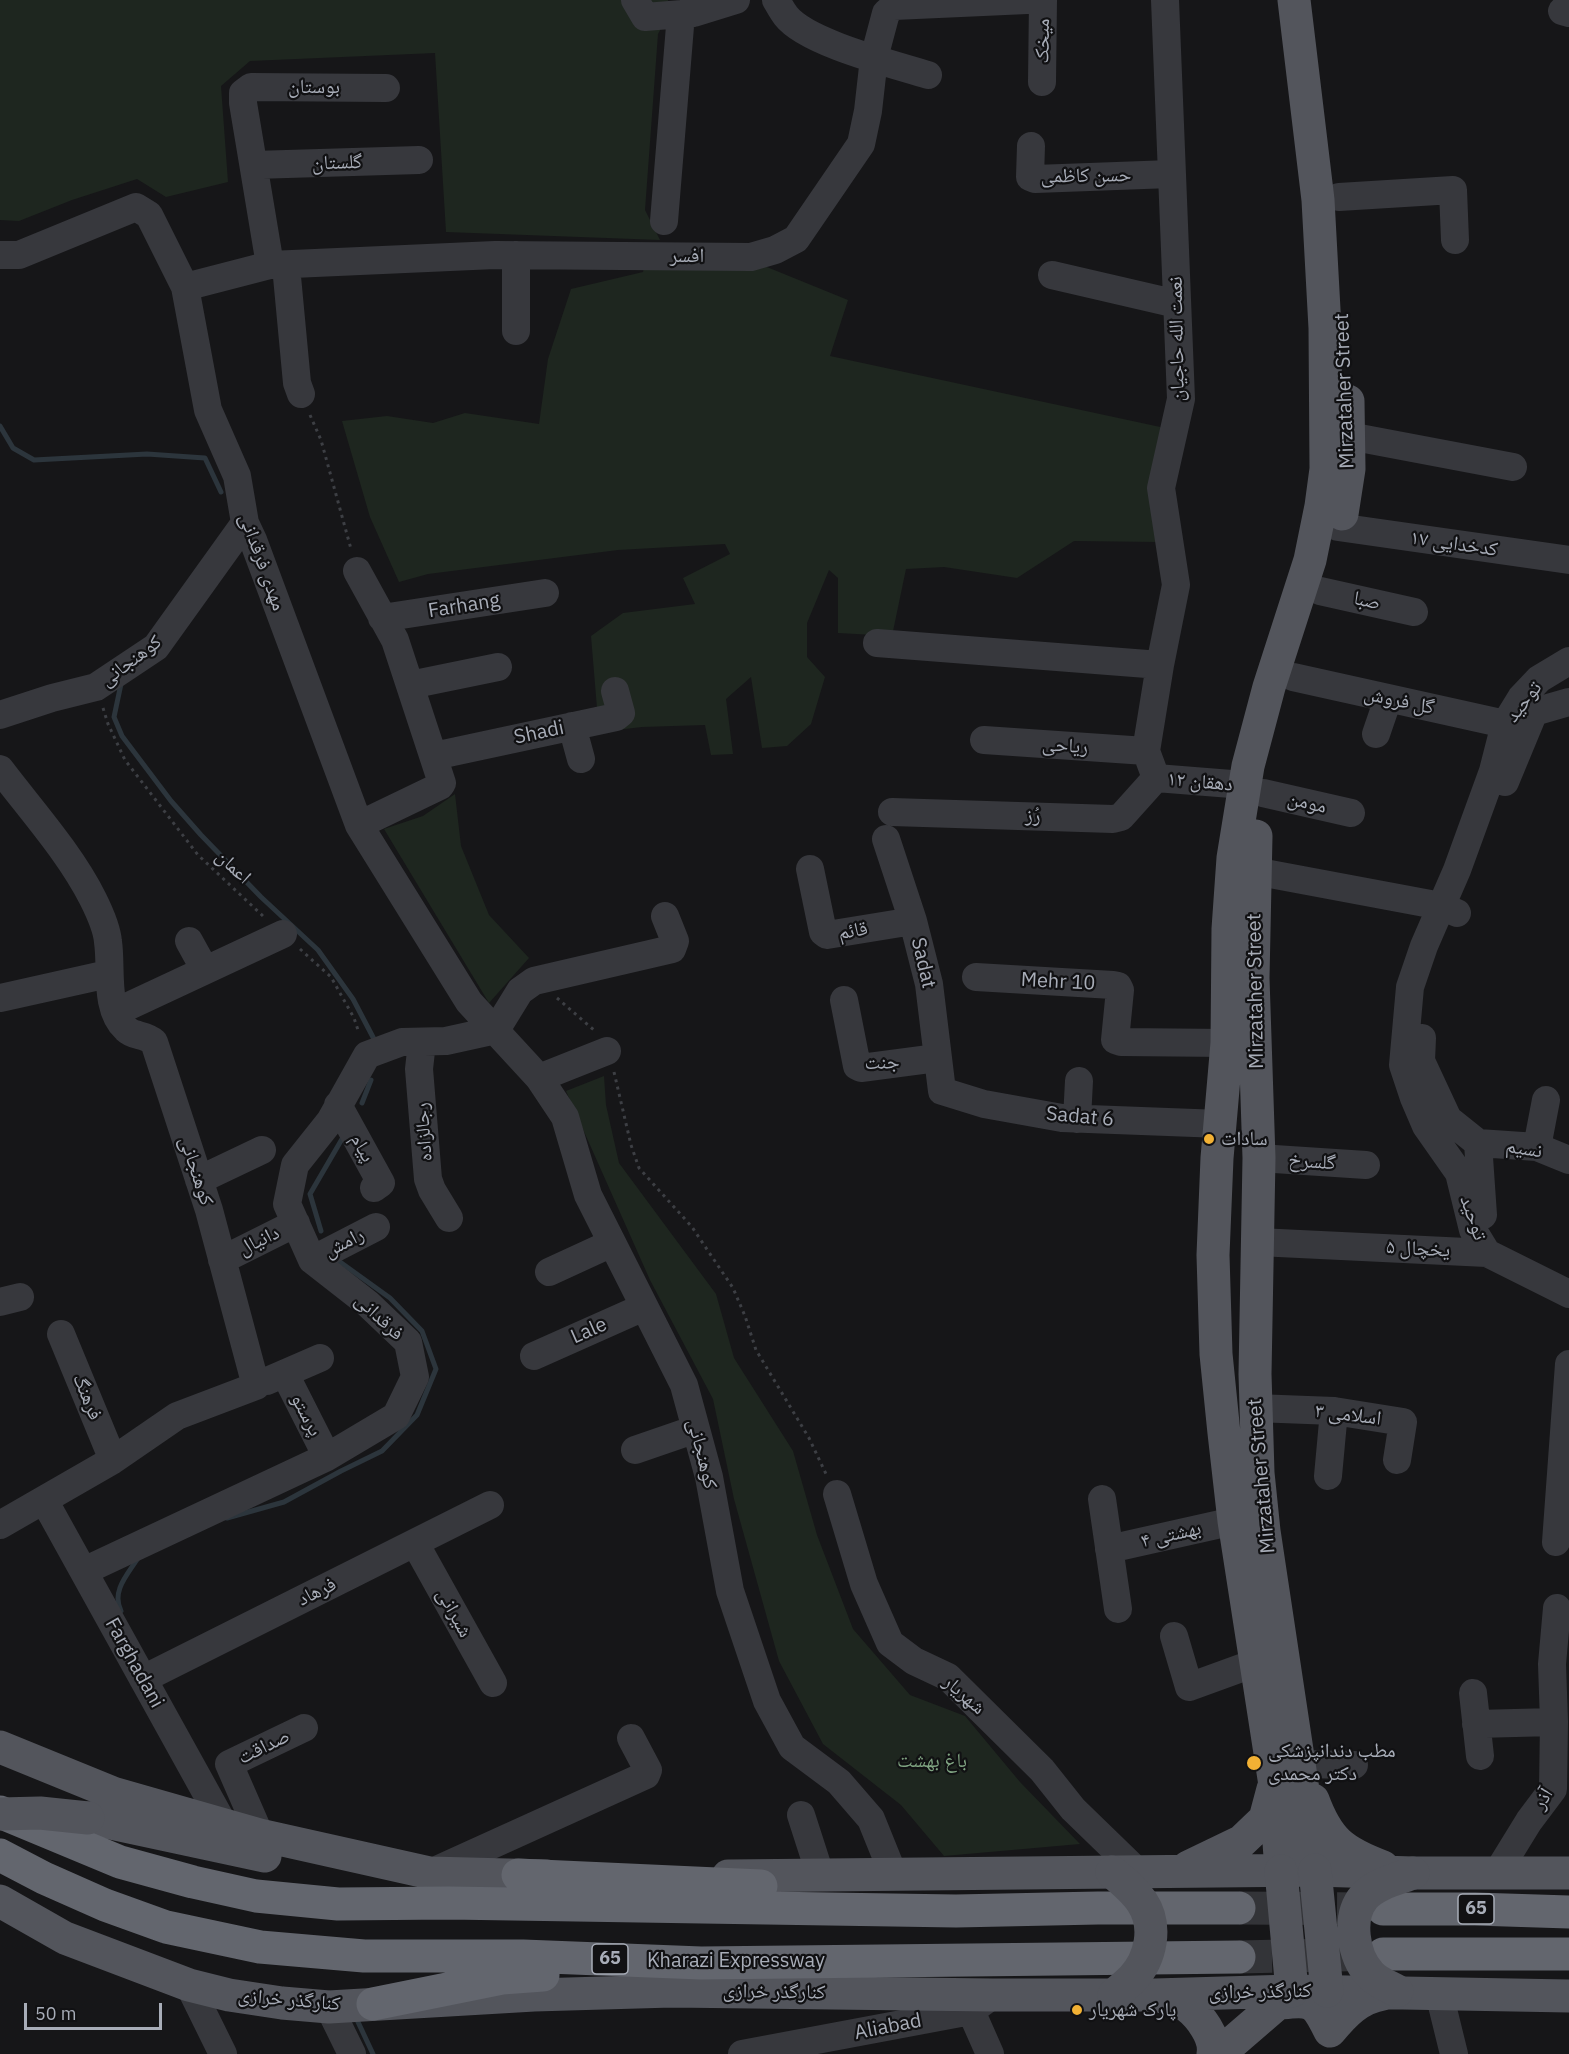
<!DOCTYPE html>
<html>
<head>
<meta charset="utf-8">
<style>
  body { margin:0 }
  #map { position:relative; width:1569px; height:2054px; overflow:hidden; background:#161618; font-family:"IBM Plex Sans",sans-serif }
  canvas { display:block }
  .scale { position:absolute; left:24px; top:2003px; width:138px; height:27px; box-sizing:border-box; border:3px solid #a8adb8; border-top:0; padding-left:8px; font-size:18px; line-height:21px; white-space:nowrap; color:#a8adb8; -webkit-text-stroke:4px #111113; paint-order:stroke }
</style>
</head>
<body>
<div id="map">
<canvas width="1569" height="2054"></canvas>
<div class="scale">50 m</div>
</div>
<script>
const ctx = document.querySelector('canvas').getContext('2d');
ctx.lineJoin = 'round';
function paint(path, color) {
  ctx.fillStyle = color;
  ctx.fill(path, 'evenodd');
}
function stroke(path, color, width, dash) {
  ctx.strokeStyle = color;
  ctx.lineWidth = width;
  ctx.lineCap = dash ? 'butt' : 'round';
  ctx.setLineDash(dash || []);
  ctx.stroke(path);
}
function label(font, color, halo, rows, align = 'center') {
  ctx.font = font + ' "IBM Plex Sans","Noto Naskh Arabic",sans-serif';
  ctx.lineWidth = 4.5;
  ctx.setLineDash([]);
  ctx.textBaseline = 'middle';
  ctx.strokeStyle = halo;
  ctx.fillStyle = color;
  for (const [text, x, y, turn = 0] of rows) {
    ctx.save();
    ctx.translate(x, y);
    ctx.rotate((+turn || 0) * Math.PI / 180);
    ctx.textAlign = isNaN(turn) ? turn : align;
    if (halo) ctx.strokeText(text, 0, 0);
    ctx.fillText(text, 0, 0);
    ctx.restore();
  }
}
paint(new Path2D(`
  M0,0H668V15L658,34L645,210L660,240L446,232L435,53L250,61L221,86L228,182L166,197L137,179L72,200L19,221L0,220Z
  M645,263H757L848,300L830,356L1165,428L1158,542L1074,541L1017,578L944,567L906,569L892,636L838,633V578L829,570L807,623V657L825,677L811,724L787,746L762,748L751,677L726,699L733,754L711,755L705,725L642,727L599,732L591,636L623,613L695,604L683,578L730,554L725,544L618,550L428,574L399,582L370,517L342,421L387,416L433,423L465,413L539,424L548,359L571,289L643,272Z
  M455,794L461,846L489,915L529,958L489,1003L384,829L423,816Z
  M604,1076L606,1105L619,1163L716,1294L734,1358L793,1451L817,1535L853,1629L910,1695L965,1716L1020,1782L1080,1844L944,1856L901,1805L823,1744L779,1661L734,1499L713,1399L650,1280L566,1091Z`), '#1e261f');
stroke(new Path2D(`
  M0,426L13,448L34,460L147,454L205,458L221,492
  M121,684L114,717L122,736L171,801L201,835L261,897L318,950L353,999L375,1041
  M362,1103L371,1080
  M321,1231L310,1194L342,1139
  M227,1518L284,1502L341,1471L382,1451L417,1415L436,1369L422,1331L390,1298L340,1262
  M121,1611C111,1591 128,1574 138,1558
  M358,2022L373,2054`), '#2c353c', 5);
stroke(new Path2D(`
  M1239,1908L1383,1909
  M1239,1957L1383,1954`), '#333438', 33, [33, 16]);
stroke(new Path2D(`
  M310,415L321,440L351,549
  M103,708L108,724L125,760L198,855L264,917
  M300,949L331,977L354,1018L359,1033
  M557,998L595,1031
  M614,1072L631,1145L639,1168L692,1227L733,1288L745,1316L756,1350L809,1438L826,1474`), '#3d3f44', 3, [3, 4.5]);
stroke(new Path2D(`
  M635,0L645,17L694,13L736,0
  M776,0C779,5 782,11 786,16C807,43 893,64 928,75
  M1562,11L1569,13
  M1042,82L1043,0
  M1031,146L1030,177L1035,179L1171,174
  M254,165L419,160
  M1339,197L1453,190L1455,240
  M664,221L681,14
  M0,255H19L136,207L149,215L185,287L208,410L237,476L245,523L253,540L359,825L469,1002L539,1078L565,1117L588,1195L684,1385L709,1477L730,1591L767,1701L792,1747L839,1782L871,1819L894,1876
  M270,265L243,103V93L251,87L386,88
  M286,266L297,383L301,394
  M1052,275L1177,304
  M185,287L270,265L495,255L751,257L775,250L796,239L861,144L868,111L874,58L886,13L894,6L1027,0
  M516,331V255
  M1349,436L1513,467
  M1338,527L1569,560
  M357,571L395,640L442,783L440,786L359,825
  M1320,591L1414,612
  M382,618L545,593
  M877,643L1160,665
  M1293,677L1505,724L1521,731
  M410,685L498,667
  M0,715L52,698L96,687L156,647L245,523
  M572,726L581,759
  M1376,734L1388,699
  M984,740L1146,751
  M434,756L616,717L621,713L615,691
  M0,769C31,810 70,853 93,899C99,911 107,928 108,942C112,968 104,1009 126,1029C134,1037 145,1034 154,1042L209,1210L256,1386L177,1416L113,1460L0,1525
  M1156,778L1146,751L1160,665L1176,585L1161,488L1181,399L1165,0
  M1156,778L1244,785
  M1505,782L1534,712L1569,702
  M1263,793L1351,813
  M892,812L1113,819L1121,817L1156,778
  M886,839L913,921L929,984L942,1091L984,1104L1062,1118L1221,1124
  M810,869L823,932L827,935L913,921
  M1254,871L1441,906L1457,913
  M189,941L205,970
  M976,977L1113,985L1118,986L1120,990L1115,1040L1121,1042L1227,1043
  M0,998L108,974
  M844,1000L857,1066L861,1068L937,1058
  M116,1012L283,934
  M1422,1038L1421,1061L1448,1119L1478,1143L1483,1215
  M422,1042L419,1069L428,1179L432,1190L449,1218
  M539,1078L607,1051
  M338,1105L381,1183L374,1188
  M1077,1119L1079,1081
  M1478,1143L1537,1147L1569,1160
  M1537,1147L1546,1100
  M1259,1158L1366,1165
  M199,1180L262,1150
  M1258,1242L1487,1253L1569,1294
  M1487,1253L1473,1230L1459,1173L1426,1126L1414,1098L1403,1065L1410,987L1424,946L1457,870L1493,771L1505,724L1521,698L1539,679L1569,661
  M222,1260L296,1223
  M312,1260L376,1227
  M549,1272L612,1243
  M0,1302L20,1297
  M61,1334L113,1460
  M534,1356L644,1307
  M285,1374L327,1457
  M267,1381L320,1358
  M1255,1408L1334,1411L1403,1422L1397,1460
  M635,1450L696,1429
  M1328,1476L1334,1411
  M837,1494L864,1584L890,1643L914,1661L948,1677L1042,1770L1073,1809L1139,1873
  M1102,1499L1118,1609
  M44,1500L224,1825
  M1556,1542L1569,1364
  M415,1543L493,1683
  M1109,1549L1234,1521
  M84,1571L327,1457L396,1416L415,1377L408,1342L367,1303L312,1260L287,1204L295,1165L330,1121L367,1055L402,1042L446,1041L496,1030L520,991L534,981L672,949L675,941L665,916
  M1174,1636L1189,1687L1255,1663
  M143,1679L490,1505
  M1473,1693L1480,1756
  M1476,1724L1554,1722
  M1300,1764L1354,1765
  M801,1815L821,1877
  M260,1835L229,1764L304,1728
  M430,1873L646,1775L648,1770L631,1738
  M1497,1873L1529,1821L1553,1789L1554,1722L1552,1664L1557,1608
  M189,1985L223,2054
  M1439,1993L1454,2054
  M329,2007L352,2054
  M971,2011L990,2054
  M742,2054L971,2011L993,1995`), '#37383d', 28);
stroke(new Path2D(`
  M1342,514L1349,469L1348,401
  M1256,836L1253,978L1259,1158L1255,1374L1258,1473L1264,1531L1315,1870
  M0,1747L113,1793L260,1835L430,1873L547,1876
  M1313,1800C1328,1841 1343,1852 1383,1867
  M88,1818L265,1856
  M1188,1867L1242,1841L1265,1819L1273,1789
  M1281,1871L1275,1785L1234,1521L1224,1433L1216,1354L1213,1255L1217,1158L1227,1043L1228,929L1233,858L1248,766L1269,687L1310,560L1321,506L1326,469L1325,328L1318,200L1294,0
  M728,1876L1315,1870L1413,1873H1569
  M0,1901L65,1938L189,1985L229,1995L282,2003L329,2007L534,1995L672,1991L993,1995H1155L1292,1991L1569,1996
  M1160,1996C1168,1999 1180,2000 1187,2006C1200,2016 1216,2037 1213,2054
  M1282,2003C1314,1999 1316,2003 1330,2031C1345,2013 1359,1998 1383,1994
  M1219,2054L1292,1991`), '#53555c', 33);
stroke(new Path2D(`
  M0,1812L120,1862L193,1882L256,1896L338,1904L449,1903L956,1911L1098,1908H1239
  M0,1855L44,1878L105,1905L166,1927L260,1947L364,1956H523L701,1963L1239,1957
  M518,1875L761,1886
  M1383,1909H1475L1569,1912
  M1383,1954H1569
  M373,2004L502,1978L543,1975`), '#63666e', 33);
stroke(new Path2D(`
  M0,1814L40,1813L88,1818
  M1315,1870L1327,1991
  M1281,1871L1292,1991
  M1112,1872C1123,1881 1134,1890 1142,1902C1158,1926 1151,1959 1132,1979C1126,1985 1120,1990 1114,1995
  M1397,1991C1388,1986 1377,1982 1370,1974C1353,1956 1347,1917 1364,1897C1375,1884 1397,1879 1413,1873`), '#53555c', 33);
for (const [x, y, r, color] of [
  [1209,1139,6,"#f2b134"],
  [1254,1763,8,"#f2b134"],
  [1077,2010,6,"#f2b134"]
]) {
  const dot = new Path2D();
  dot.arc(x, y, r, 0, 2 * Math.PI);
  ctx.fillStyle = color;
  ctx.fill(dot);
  stroke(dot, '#111113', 2);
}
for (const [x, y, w] of [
  [1476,1909,36],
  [610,1959,36]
]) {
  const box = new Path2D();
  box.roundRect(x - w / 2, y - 15, w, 30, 4.5);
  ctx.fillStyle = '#111113';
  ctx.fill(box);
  stroke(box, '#a8adb8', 1.5);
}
label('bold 18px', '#a8adb8', null, [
  ["65",1476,1909],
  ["65",610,1959]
]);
label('20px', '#a8adb8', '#111113', [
  ["میخک",1043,41,-89],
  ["بوستان",314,87],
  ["گلستان",337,163,-2],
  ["حسن کاظمی",1086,176,-1],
  ["افسر",687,256],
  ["نعمت الله حاجیان",1177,339,-91],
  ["Mirzataher Street",1345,391,-92],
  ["کدخدایی ۱۷",1454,544,8],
  ["مهدی فرقدانی",262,562,70],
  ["صبا",1367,601,12],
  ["Farhang",464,606,-9],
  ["کوهنجانی",131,661,-37],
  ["گل فروش",1399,701,12],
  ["توحید",1524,702,-52],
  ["Shadi",539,733,-12],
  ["ریاحی",1065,746,4],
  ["دهقان ۱۲",1200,782,5],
  ["مومن",1307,803,13],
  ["رُز",1033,816,2],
  ["اعمان",233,867,43],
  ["قائم",853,931,-10],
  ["Sadat",923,963,77],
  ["Mehr 10",1058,982,3],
  ["Mirzataher Street",1256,991,-91],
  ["جنت",882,1063,-2],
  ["Sadat 6",1080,1117,5],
  ["رجالزاده",424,1132,-94],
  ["پیام",362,1148,61],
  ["نسیم",1524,1149,9],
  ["گلسرخ",1312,1162,4],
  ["کوهنجانی",196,1171,72],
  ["توحید",1473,1218,71],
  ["دانیال",259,1241,-26],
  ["رامش",344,1243,-27],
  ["یخچال ۵",1418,1249,3],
  ["فرقدانی",379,1317,43],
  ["Lale",589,1331,-24],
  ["فرهنگ",87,1397,68],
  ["پرستو",306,1415,63],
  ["اسلامی ۳",1348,1415,7],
  ["کوهنجانی",702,1454,76],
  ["Mirzataher Street",1262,1476,-95],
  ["بهشتی ۴",1171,1535,-13],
  ["فرهاد",317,1592,-26],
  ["شیرانی",454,1613,61],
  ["Farghadani",134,1663,61],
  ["شهریار",964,1695,41],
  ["صداقت",264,1747,-26],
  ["آذر",1543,1799,-58],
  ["Kharazi Expressway",736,1961],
  ["کنارگذر خرازی",774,1992,1],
  ["کنارگذر خرازی",1260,1992,-1],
  ["کنارگذر خرازی",289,2000,5],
  ["Aliabad",888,2027,-11]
]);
label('20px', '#a8adb8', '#111113', [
  ["سادات",1221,1139],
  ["مطب دندانپزشکی",1268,1751],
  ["دکتر محمدی",1268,1774],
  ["پارک شهریار",1089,2010]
], 'left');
label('20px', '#7fa381', '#111113', [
  ["باغ بهشت",932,1761]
]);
</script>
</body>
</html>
